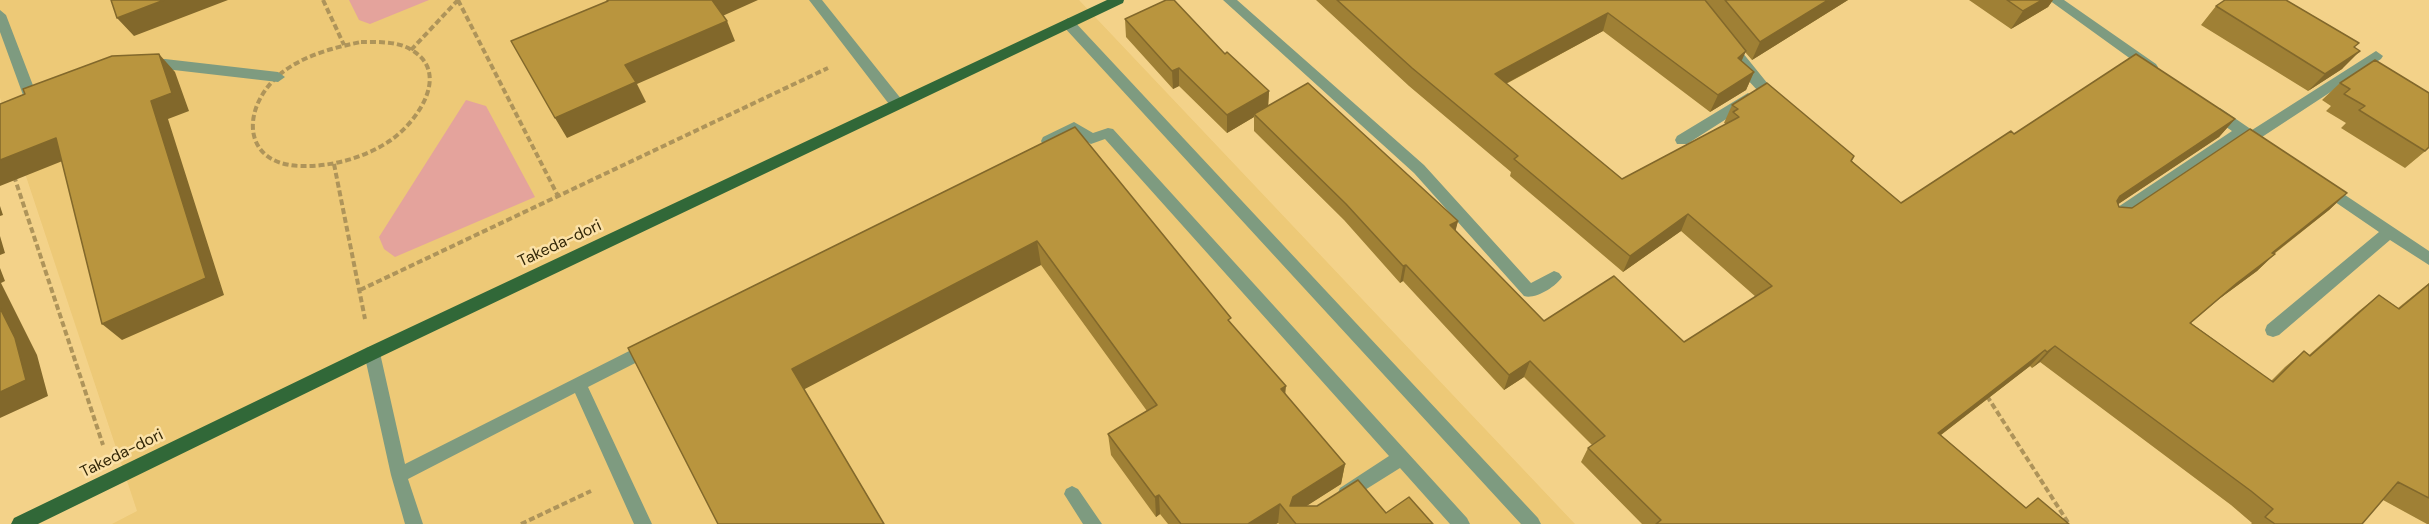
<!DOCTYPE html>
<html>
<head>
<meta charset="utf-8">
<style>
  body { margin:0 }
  canvas { display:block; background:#f3d289 }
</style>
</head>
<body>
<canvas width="2429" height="524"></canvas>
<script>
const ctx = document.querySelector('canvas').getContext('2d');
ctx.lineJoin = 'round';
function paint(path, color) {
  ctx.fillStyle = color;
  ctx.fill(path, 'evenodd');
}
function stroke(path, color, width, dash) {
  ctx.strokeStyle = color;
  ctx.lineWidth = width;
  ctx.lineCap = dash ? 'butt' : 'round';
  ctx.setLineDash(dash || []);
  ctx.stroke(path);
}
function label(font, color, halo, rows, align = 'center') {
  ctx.font = font + ' "DM Sans",sans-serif';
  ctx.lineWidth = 5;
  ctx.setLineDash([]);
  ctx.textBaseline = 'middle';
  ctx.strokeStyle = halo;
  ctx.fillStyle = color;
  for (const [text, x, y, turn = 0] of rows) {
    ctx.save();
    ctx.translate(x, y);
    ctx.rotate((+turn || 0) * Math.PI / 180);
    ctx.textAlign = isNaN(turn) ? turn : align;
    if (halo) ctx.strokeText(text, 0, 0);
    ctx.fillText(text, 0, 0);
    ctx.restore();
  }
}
paint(new Path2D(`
  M0,0H1079L1575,524H112L137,511L0,98Z`), '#edc977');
paint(new Path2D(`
  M349,0H429L370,24L359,20Z
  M466,100L486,106L535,197L395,257L384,249L379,237Z`), '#e4a39c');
stroke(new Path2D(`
  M323,0L344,45
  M458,0L558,196
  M361,42C377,42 396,41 410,49C452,72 418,121 391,140C365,158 331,167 300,166C242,164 241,109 278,76C301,56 332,48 361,42Z
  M411,50L458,0
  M334,164L365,319
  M14,176L103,445
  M360,290L828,68
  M1987,396L2069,524
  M521,524L591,491`), '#ae945a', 4, [6, 3]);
paint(new Path2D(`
  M809,0H822L902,100L904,104L902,108H892Z
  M1223,0H1237L1424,165L1531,283L1554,271L1559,273L1562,277C1556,287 1534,300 1524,296L1414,173Z
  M2049,0H2064L2156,64L2158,67L2156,70H2146Z
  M0,10L6,15L34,88H44L46,92L44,96L30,100L23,95L0,32Z
  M1068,18L1073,20L1538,518L1541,524H1521L1063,26L1061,23Z
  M1729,40L1734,42L1768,84L1783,98L1781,102C1764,107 1731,59 1722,45Z
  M2376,51L2383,56L2381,59L2262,137L2267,143L2265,147H2255L2242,138L2116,223H2106L2104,219L2106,215L2232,131L2210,116L2208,112L2210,108H2220L2252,130Z
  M165,59L278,72L285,77L278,82L165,69L149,70L142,65L149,60Z
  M1748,93L1755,98L1753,102L1687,144H1677L1675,140L1677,136Z
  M1074,122L1093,133L1108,128L1113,129L1467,518L1470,524H1450L1400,468L1352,498L1346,501L1340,498L1338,493L1340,488L1389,456L1105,139L1091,144L1073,134L1053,145H1043L1041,141L1043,137Z
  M2324,181L2429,251V265L2390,240L2279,335L2273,337L2267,335L2265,330L2267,325L2379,232L2319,191L2317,187L2319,183Z
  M651,340L657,342L659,347L657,352L588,387L652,524H634L575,393L408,479L423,524H405L391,475L364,353L366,348L372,346L378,348L380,353L405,464Z
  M1072,486L1078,489L1102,524H1083L1064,494L1066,489Z`), '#7e9b80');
paint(new Path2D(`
  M1107,0H1124L1123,3L378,358L38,524H11L14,518L366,348Z`), '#316838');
paint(new Path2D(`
  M1316,0H1848L1752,60L1745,52L1741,61L1754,72L1746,90L1710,112L1603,31L1506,84L1622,179L1726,124L1724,123L1732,105L1852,161L1901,203L2014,134L2235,119L2219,137L2118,204L2119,207L2132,208L2347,193L2329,210L2274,254L2257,271L2219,299L2191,323L2271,381L2285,367L2304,351L2309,355L2359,311L2379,295L2398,308L2429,283V524H2427L2383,500L2362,524H2251L2252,523L2231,505L2040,362L2032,368L2030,366L1941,435L2026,508L2069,524H1642L1581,462L1588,448L1592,445L1524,377L1504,390L1403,281L1400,283L1344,220L1254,131V117L1227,133L1179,86L1173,89L1126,37L1125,19L1225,54L1269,91L1268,106L1458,221L1455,230L1544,321L1684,342L1756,297L1681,231L1623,272L1510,176L1511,172L1409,86Z
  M1969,0H2053L2048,7L2011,29Z
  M2216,6L2355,48L2342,69L2308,91L2201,25Z
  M2375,60L2429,148L2405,168L2341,128L2346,123L2326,111L2331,106L2322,100L2340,83Z
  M1075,127L1231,323L1285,394L1345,464L1341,484L1306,506L1386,513L1433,524H1279L1278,523L1276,524H1168L1160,514L1156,517L1111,455L1108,434L1147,411L1041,265L628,348Z`), '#9f8035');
paint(new Path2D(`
  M164,0H228L134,36L117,18Z
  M711,0H758L718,18Z
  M1828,0H1848L1752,60L1760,42Z
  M2042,0H2053L2048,7L2011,29L2023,11Z
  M1608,13L1603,31L1490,92L1495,74Z
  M727,21L735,41L637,84L646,102L567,138L555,118L625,65Z
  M1746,51L1738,69V58Z
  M2360,51L2342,69L2308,91L2325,74Z
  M159,54L175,72L189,111L168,119L224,295L122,340L102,324Z
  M1179,68V86L1173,89L1172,71Z
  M1754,72L1746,90L1710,112L1718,95Z
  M1269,91L1268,109L1254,114V117L1227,133V115Z
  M2235,119L2219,137L2105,213L2120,196Z
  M56,138L75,156L0,186V160Z
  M2347,193L2329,210L2254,269L2272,253Z
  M0,206L3,215L0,216Z
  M1688,214L1681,231L1623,272L1630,256Z
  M1458,221L1454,237L1450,225Z
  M0,236L5,253L0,255Z
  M1037,241L1041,265L803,390L792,369Z
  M2275,254L2257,271L2219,299L2173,339L2237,283Z
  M1406,265L1403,281L1400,283L1403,266Z
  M0,268L5,281L1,283L37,355L48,396L0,418Z
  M2055,346L2040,362L2032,368L2047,352Z
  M2045,350L2030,366L1925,447L1938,433Z
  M1530,361L1524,377L1504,390L1509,375Z
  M1286,386L1284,407L1281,389Z
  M1345,464L1341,484L1291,516L1290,506L1293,497Z
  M1159,495L1160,514L1156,517L1155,497Z
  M1280,504L1278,523L1276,524H1248Z`), '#82682b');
const building = new Path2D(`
  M111,0H164L117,18Z
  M607,0H712L727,21L625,65L636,82L555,118L511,41L608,1Z
  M1166,0H1174L1225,54L1227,52L1269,91L1227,115L1179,68L1172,71L1125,19Z
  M1337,0H1705L1746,51L1738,58L1754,72L1718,95L1608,13L1495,74L1622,179L1739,117L1733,112L1738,109L1732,105L1767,83L1854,156L1851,161L1901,203L2011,131L2014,134L2136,54L2235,119L2120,196L2117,201L2119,207L2132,208L2250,129L2347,193L2272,253L2275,254L2237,283L2190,323L2273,382L2304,351L2310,356L2379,295L2399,309L2429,284V498L2398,482L2362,524H2275L2265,517L2273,509L2251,491L2055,346L2047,352L2045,350L1938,433L2026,508L2038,498L2069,524H1656L1661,520L1588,448L1605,436L1530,361L1509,375L1406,265L1403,266L1346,204L1254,114L1308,83L1458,221L1450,225L1544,321L1614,276L1684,342L1772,286L1688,214L1630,256L1514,159L1518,156L1412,68Z
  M1725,0H1828L1760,42Z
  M2007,0H2042L2023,11Z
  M2225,0H2286L2359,43L2354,47L2360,51L2325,74L2216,6Z
  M159,54L172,93L151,101L206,278L102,324L56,138L0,160V104L25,94L23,89L112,56Z
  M2375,60L2429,93V147L2425,151L2359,110L2365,106L2344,94L2350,89L2340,83Z
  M1075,127L1231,318L1228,320L1286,386L1281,389L1345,464L1293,497L1290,506H1317L1358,480L1386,513L1409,497L1433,524H1296L1280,504L1248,524H1181L1159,495L1155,497L1108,434L1157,405L1037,241L792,369L884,524H718L628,348Z
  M0,308L15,338L26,380L0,392Z`);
paint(building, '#b9953e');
stroke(building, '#82682b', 1.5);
label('16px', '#332707', '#fbe1a7', [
  ["Takeda-dori",560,244,-25],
  ["Takeda-dori",122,454,-26]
]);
</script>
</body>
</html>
